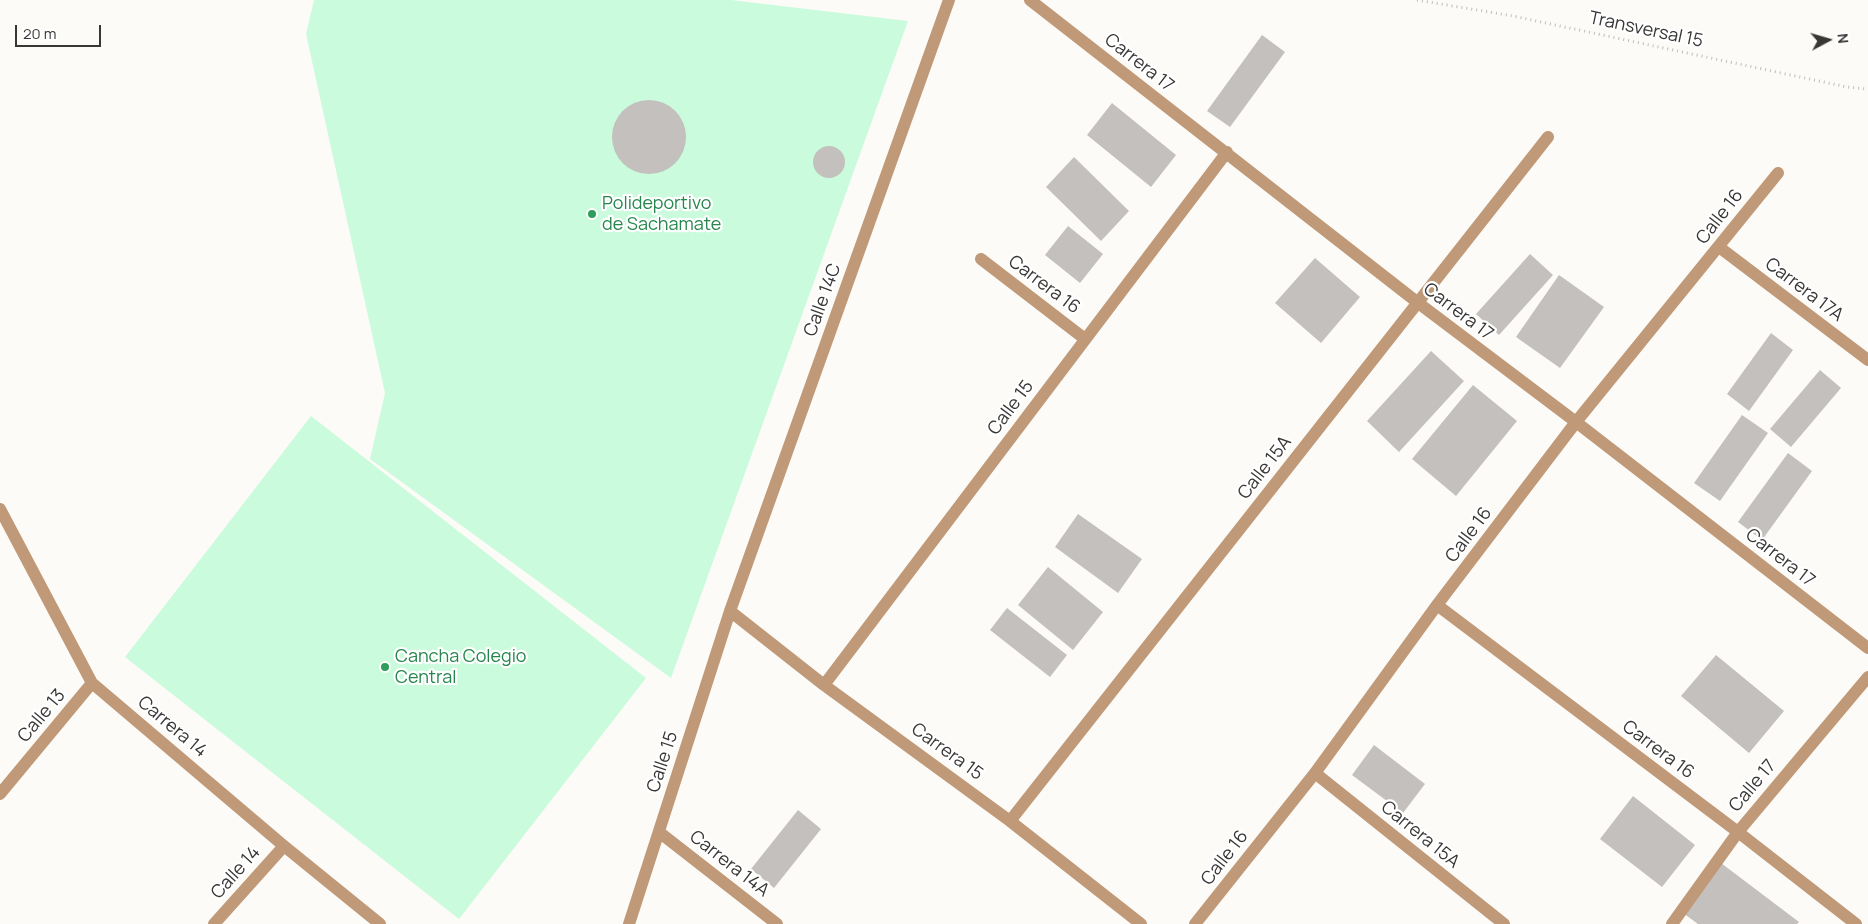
<!DOCTYPE html>
<html>
<head>
<meta charset="utf-8">
<style>
  body { margin:0 }
  #map { position:relative; width:1868px; height:924px; overflow:hidden; background:#fdfbf7; font-family:Manrope,sans-serif }
  canvas { display:block }
  .north { position:absolute; left:1803px; top:15px; width:50px; height:50px; -webkit-text-stroke:4px #fff; paint-order:stroke; rotate:84deg; font-size:14px; font-weight:700; line-height:20px; text-align:center; color:#383736 }
  .north::after { content:''; display:block; margin:auto; width:18px; height:22px; background:#383736; clip-path:polygon(50% 0,100% 100%,50% 72%,0 100%) }
  .scale { position:absolute; left:15px; top:25px; width:86px; height:22px; box-sizing:border-box; border:2px solid #383736; border-top:0; padding-left:6px; font-size:15px; line-height:18px; white-space:nowrap; color:#383736; -webkit-text-stroke:4px #fff; paint-order:stroke }
</style>
</head>
<body>
<div id="map">
<canvas width="1868" height="924"></canvas>
<div class="north">N</div>
<div class="scale">20 m</div>
</div>
<script>
const ctx = document.querySelector('canvas').getContext('2d');
ctx.lineJoin = 'round';
function paint(path, color) {
  ctx.fillStyle = color;
  ctx.fill(path, 'evenodd');
}
function stroke(path, color, width, dash) {
  ctx.strokeStyle = color;
  ctx.lineWidth = width;
  ctx.lineCap = dash ? 'butt' : 'round';
  ctx.setLineDash(dash || []);
  ctx.stroke(path);
}
function label(font, color, halo, rows, align = 'center') {
  ctx.font = font + ' Manrope,sans-serif';
  ctx.lineWidth = 4.5;
  ctx.setLineDash([]);
  ctx.textBaseline = 'middle';
  ctx.strokeStyle = halo;
  ctx.fillStyle = color;
  for (const [text, x, y, turn = 0] of rows) {
    ctx.save();
    ctx.translate(x, y);
    ctx.rotate((+turn || 0) * Math.PI / 180);
    ctx.textAlign = isNaN(turn) ? turn : align;
    if (halo) ctx.strokeText(text, 0, 0);
    ctx.fillText(text, 0, 0);
    ctx.restore();
  }
}
paint(new Path2D(`
  M314,0H731L908,21L671,678L370,459L385,393L306,34Z
  M311,416L646,678L459,919L125,657Z`), '#c9fbdc');
paint(new Path2D(`
  M1262,35L1285,52L1230,127L1207,111Z
  M612 137a37 37 0 1 1 74 0a37 37 0 1 1-74 0Z
  M1112,103L1176,155L1151,187L1087,135Z
  M813 162a16 16 0 1 1 32 0a16 16 0 1 1-32 0Z
  M1074,157L1129,211L1101,241L1046,187Z
  M1068,226L1103,254L1080,283L1045,255Z
  M1530,254L1553,275L1499,335L1476,314Z
  M1315,258L1360,297L1321,343L1275,303Z
  M1559,275L1604,307L1560,368L1516,337Z
  M1771,333L1793,350L1749,411L1727,394Z
  M1431,351L1464,381L1399,452L1367,421Z
  M1820,370L1841,388L1791,447L1770,429Z
  M1473,385L1517,421L1456,496L1412,459Z
  M1742,415L1768,433L1720,501L1694,483Z
  M1788,453L1812,471L1762,540L1738,522Z
  M1078,514L1142,559L1118,593L1055,547Z
  M1048,567L1103,612L1073,650L1018,605Z
  M1007,608L1067,655L1050,677L990,630Z
  M1716,655L1784,711L1749,753L1681,696Z
  M1374,745L1425,784L1403,813L1352,775Z
  M1633,796L1695,845L1662,887L1600,839Z
  M798,810L821,829L774,888L751,869Z
  M1721,863L1799,922L1797,924H1698L1683,913Z`), '#c3c0bd');
stroke(new Path2D(`
  M1417,0L1513,16L1847,87L1868,89`), '#bfbdba', 3, [1, 4]);
stroke(new Path2D(`
  M1030,0L1417,302L1576,422L1868,648
  M1719,247L1868,360
  M981,259L1085,339
  M0,509L92,683L284,846L380,924
  M1437,605L1738,832L1856,924
  M730,611L824,685L1010,821L1141,924
  M824,685L1227,152
  M1315,773L1504,924
  M0,794L92,683
  M1010,821L1548,137
  M659,832L777,924
  M214,924L284,846
  M629,924L730,611L949,0
  M1195,924L1315,773L1437,605L1576,422L1778,173
  M1672,924L1738,832L1868,677`), '#bf9978', 12);
for (const [x, y, r, color] of [
  [592,214,5,"#2e9e5b"],
  [385,667,5,"#2e9e5b"]
]) {
  const dot = new Path2D();
  dot.arc(x, y, r, 0, 2 * Math.PI);
  ctx.fillStyle = color;
  ctx.fill(dot);
  stroke(dot, '#fff', 2);
}
label('18px', '#383736', '#fff', [
  ["Transversal 15",1646,30,12],
  ["Carrera 17",1139,63,38],
  ["Calle 16",1720,217,-52],
  ["Carrera 16",1044,285,37],
  ["Carrera 17A",1804,290,37],
  ["Calle 14C",823,300,-70],
  ["Carrera 17",1458,312,37],
  ["Calle 15",1011,408,-53],
  ["Calle 15A",1265,468,-52],
  ["Calle 16",1469,535,-53],
  ["Carrera 17",1780,558,38],
  ["Calle 13",42,716,-50],
  ["Carrera 14",172,727,40],
  ["Carrera 16",1658,750,37],
  ["Carrera 15",947,752,36],
  ["Calle 15",663,762,-72],
  ["Calle 17",1753,786,-50],
  ["Carrera 15A",1420,835,39],
  ["Calle 16",1225,858,-52],
  ["Carrera 14A",729,864,38],
  ["Calle 14",236,873,-48]
]);
label('18px', '#27864d', '#fff', [
  ["Polideportivo",602,204],
  ["de Sachamate",602,225],
  ["Cancha Colegio",395,657],
  ["Central",395,678]
], 'left');
</script>
</body>
</html>
